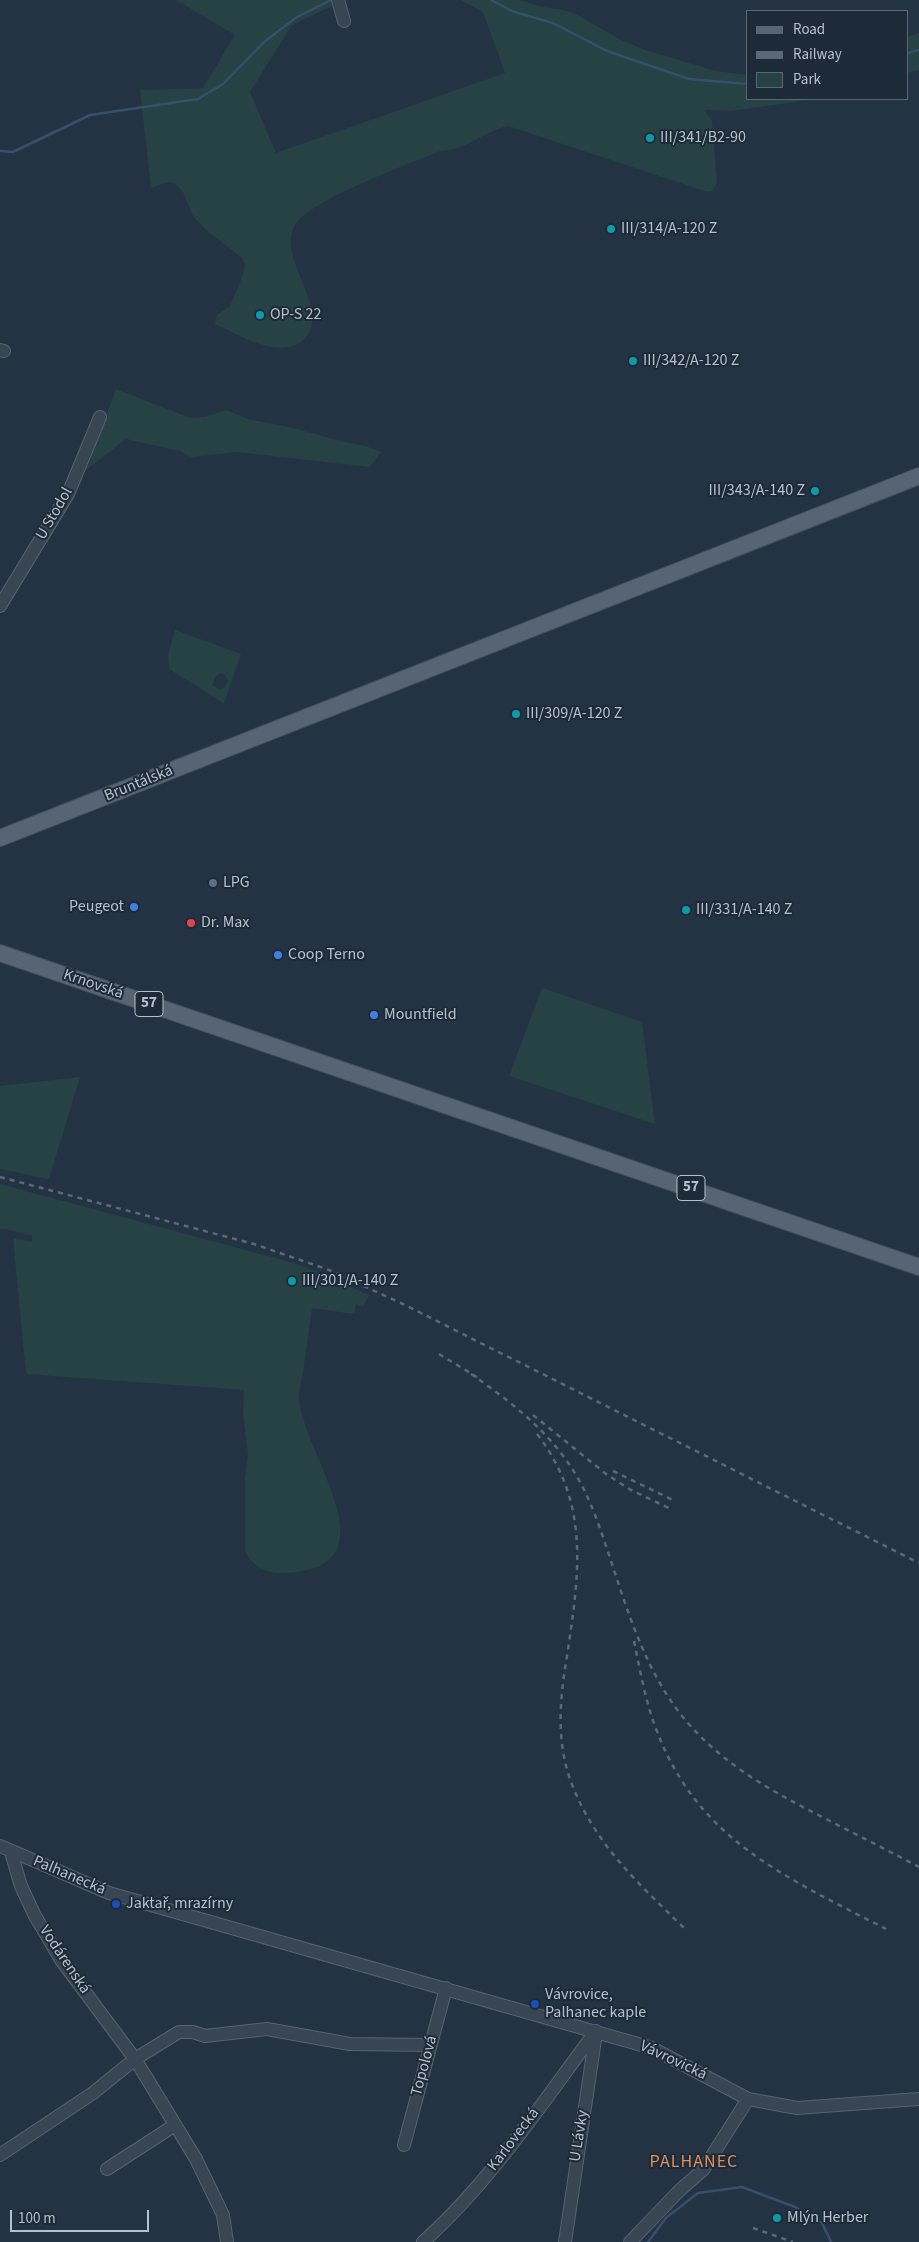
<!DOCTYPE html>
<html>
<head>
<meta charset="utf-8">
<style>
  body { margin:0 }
  #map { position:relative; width:919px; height:2242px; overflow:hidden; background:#243343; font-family:"Source Sans 3",sans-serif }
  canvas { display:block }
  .legend { position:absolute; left:746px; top:10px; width:162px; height:90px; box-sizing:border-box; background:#1d2a38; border:1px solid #5a6674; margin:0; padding:6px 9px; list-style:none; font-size:15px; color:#b5c0cd }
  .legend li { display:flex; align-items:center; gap:10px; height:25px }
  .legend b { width:25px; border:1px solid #5a6674 }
  .scale { position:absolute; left:10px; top:2210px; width:139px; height:22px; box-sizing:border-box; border:2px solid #b5c0cd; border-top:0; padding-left:6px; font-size:15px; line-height:18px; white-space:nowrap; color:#b5c0cd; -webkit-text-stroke:4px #1d2a38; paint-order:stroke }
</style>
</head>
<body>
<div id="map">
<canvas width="919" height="2242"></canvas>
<ul class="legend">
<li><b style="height:6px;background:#566473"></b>Road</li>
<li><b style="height:6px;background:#5a697a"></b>Railway</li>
<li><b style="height:14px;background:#264244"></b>Park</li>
</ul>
<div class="scale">100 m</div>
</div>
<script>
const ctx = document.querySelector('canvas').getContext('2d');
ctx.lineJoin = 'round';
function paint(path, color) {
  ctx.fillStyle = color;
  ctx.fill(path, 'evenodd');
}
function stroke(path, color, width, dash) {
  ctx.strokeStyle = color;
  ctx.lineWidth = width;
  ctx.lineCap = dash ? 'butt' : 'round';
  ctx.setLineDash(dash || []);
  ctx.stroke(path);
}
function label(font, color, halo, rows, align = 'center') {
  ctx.font = font + ' "Source Sans 3",sans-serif';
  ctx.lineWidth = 4;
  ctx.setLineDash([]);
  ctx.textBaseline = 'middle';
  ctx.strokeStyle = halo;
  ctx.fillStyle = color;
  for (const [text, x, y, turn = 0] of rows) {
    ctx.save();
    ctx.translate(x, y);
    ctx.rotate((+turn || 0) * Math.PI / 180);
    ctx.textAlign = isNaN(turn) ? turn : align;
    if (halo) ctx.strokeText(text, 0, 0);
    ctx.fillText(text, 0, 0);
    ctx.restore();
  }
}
paint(new Path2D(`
  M176,0H332L334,5L292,25L250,92L276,153L505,73L483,12L461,0H520L542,7L563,10L574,13L621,40L645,50L716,71L748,75V99H815L731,111L704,110L712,121L717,183L712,191L708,192L508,126C485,131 464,151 440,151C409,164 310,200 295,225C275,258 335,313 303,340C279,361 238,334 215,324L217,315L230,306L243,275L245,264L242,258L205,229L193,216L183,192L175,183L167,182L151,188L140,90L203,88L235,35Z
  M919,33V70L908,73V37Z
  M116,389L190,418L205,417L226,410L248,419L293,428L344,442L366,446L381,452L370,467L237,452L191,457L180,451L126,439L86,470Z
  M175,630L241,654L224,703L169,669L168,655ZM221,673L225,675L228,681L224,688L220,690L212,685L216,676Z
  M542,988L642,1022L655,1124L509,1076Z
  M80,1077L49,1179L0,1169V1086Z
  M0,1184L294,1263L318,1272L369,1295L363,1307L356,1304L354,1314L312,1308C309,1329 306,1351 303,1372C302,1380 299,1390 299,1398C303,1456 401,1571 281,1573C266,1574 251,1565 245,1551V1478L248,1454L243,1413L244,1390L26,1374L13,1238L32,1242V1236L5,1229H0Z`), '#264244');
stroke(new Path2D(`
  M491,0L512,11L553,23L607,51L689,79L748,84
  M908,53L919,50
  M0,151L13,152L90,115L198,99L223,84L264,42L297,17L331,0
  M648,2242L666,2218L698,2193L742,2187L795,2207L822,2223L831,2242`), '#364f6c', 2.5);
const minor = new Path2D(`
  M338,0L344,21
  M0,350L4,351
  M0,606L68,494L100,417
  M0,1846L109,1893L652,2048L748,2099L797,2108L919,2099
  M11,1852L21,1886L34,1914L61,1960L135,2059L196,2159L223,2215L227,2242
  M404,2145L446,1988
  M0,2155L93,2093L135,2059L179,2032H193L205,2036L267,2029L350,2044L430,2045
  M107,2169L175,2125
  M423,2242C491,2181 542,2103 596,2031
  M565,2242L596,2033
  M630,2242L680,2190L703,2170L748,2099`);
const major = new Path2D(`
  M0,838L919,476
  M0,953L919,1267`);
stroke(minor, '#566370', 14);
stroke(major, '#424e5c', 18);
stroke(minor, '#384553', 12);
stroke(major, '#566473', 16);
stroke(new Path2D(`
  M0,1177L254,1244L329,1270L405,1305L919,1563
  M439,1354L477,1377
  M471,1374C513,1403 555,1436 580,1482C592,1504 600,1528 608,1552C627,1609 644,1668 682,1716C722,1765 773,1792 828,1820C859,1836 889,1851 919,1867
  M533,1415L606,1474L631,1490L671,1509
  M537,1434C591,1504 579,1575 567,1656C560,1697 556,1739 570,1779C593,1843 638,1883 684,1928
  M613,1471L675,1501
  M634,1641C640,1670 645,1699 655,1726C696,1840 786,1877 886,1929
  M753,2228L793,2242`), '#5a697a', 2.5, [5, 5]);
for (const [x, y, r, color] of [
  [650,138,5,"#0f9aa8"],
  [611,229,5,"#0f9aa8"],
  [260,315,5,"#0f9aa8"],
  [633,361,5,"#0f9aa8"],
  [815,491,5,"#0f9aa8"],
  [516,714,5,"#0f9aa8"],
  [213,883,5,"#5c6f8a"],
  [134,907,5,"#3f7fe0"],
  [686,910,5,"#0f9aa8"],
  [191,923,5,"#e0444e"],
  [278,955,5,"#3f7fe0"],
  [374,1015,5,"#3f7fe0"],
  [292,1281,5,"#0f9aa8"],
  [116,1904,5,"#1a4fb4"],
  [535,2004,5,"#1a4fb4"],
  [777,2218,5,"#0f9aa8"]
]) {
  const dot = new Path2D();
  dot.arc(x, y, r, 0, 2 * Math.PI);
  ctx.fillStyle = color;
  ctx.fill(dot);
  stroke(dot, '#1d2a38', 2);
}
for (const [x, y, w] of [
  [149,1004,28],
  [691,1188,28]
]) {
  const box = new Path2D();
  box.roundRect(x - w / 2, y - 12.5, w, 25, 4);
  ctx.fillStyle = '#1d2a38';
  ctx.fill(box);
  stroke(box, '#b5c0cd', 1);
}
label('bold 15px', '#b5c0cd', null, [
  ["57",149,1004],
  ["57",691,1188]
]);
label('16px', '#b5c0cd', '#1d2a38', [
  ["III/341/B2-90",660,138],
  ["III/314/A-120 Z",621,229],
  ["OP-S 22",270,315],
  ["III/342/A-120 Z",643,361],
  ["III/343/A-140 Z",805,491,"right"],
  ["III/309/A-120 Z",526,714],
  ["LPG",223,883],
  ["Peugeot",124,907,"right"],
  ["III/331/A-140 Z",696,910],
  ["Dr. Max",201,923],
  ["Coop Terno",288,955],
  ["Mountfield",384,1015],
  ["III/301/A-140 Z",302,1281],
  ["Jaktař, mrazírny",126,1904],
  ["Vávrovice,",545,1995],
  ["Palhanec kaple",545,2013],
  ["Mlýn Herber",787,2218]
], 'left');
label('16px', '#b5c0cd', '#1d2a38', [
  ["U Stodol",55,514,-60],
  ["Bruntálská",139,784,-22],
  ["Krnovská",93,985,19],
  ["Palhanecká",69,1876,23],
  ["Vodárenská",64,1960,56],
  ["Vávrovická",673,2061,25],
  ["Topolová",425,2066,-75],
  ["U Lávky",580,2136,-81],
  ["Karlovecká",514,2140,-53]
]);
ctx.letterSpacing = '1px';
label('18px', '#df8f5e', '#1d2a38', [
  ["PALHANEC",694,2163]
]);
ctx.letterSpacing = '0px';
</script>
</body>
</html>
